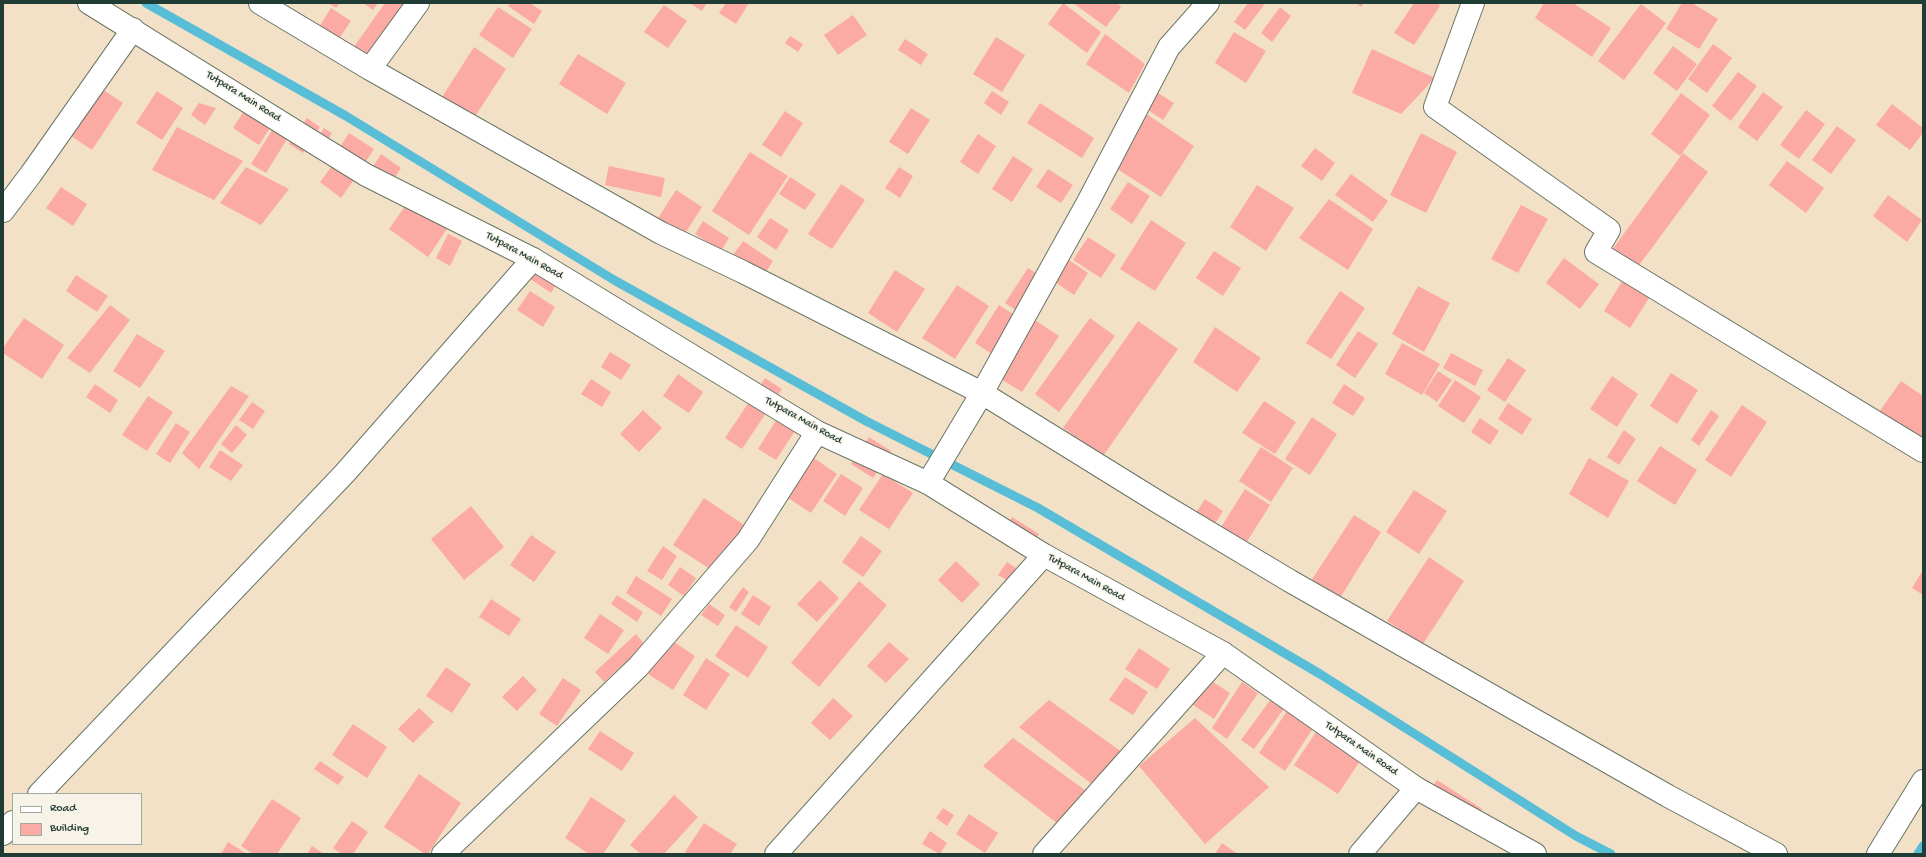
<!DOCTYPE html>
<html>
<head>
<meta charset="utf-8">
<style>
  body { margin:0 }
  #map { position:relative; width:1926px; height:857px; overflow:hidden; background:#f3e1c7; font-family:"Gochi Hand",sans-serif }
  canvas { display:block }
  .frame { position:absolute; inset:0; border:4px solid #1f3d34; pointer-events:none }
  .legend { position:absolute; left:12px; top:793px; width:130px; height:52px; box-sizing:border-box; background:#f7f3e8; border:1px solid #a1aaa0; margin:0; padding:5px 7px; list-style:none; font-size:12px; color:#1f3d34 }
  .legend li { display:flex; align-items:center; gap:8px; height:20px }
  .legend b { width:20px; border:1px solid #a1aaa0 }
</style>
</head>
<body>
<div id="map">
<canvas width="1926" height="857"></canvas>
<div class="frame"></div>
<ul class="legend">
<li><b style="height:5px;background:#fff"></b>Road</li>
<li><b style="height:11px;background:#fbaaa4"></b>Building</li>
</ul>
</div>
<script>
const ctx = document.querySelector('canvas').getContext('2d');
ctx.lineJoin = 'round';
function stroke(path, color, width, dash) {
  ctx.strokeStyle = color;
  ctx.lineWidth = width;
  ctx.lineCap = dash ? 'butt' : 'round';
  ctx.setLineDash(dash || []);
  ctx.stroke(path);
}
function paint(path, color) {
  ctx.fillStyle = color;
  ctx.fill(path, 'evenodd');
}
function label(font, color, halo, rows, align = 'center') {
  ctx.font = font + ' "Gochi Hand",sans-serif';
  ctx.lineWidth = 3;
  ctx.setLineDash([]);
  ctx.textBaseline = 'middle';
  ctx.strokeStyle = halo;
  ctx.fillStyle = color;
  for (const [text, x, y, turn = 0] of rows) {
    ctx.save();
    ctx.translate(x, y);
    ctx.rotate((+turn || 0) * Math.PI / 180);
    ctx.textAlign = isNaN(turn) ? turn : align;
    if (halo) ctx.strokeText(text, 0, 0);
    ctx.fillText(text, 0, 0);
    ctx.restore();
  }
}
stroke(new Path2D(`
  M146,3L346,116L614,280L866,421L1038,508L1320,674L1576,836L1611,854
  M1918,854L1923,846`), '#58bdd7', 9);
paint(new Path2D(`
  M328,3H340L336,8Z
  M363,3H378L373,10Z
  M385,3H411L370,65L351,51Z
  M510,3H530L542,11L534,24L508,6Z
  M690,3H707L702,11Z
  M726,3H749L736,24L719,13Z
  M1063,3L1101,32L1087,53L1048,24Z
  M1073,3H1117L1121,7L1106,27Z
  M1248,3H1262L1264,5L1245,30L1234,22Z
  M1356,3H1364L1361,7Z
  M1414,3H1437L1440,6L1414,45L1394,33Z
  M1544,3H1573L1611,28L1592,57L1535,18Z
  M1682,3H1692L1718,19L1699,49L1666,29Z
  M1641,4L1666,23L1624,80L1598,61Z
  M664,5L687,21L668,48L644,32Z
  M498,7L532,29L513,58L479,35Z
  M1280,7L1291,16L1272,42L1261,33Z
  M331,8L351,21L336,43L317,30Z
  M853,15L867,35L838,55L824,35Z
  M1234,32L1266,51L1246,83L1215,63Z
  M1105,34L1145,64L1129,93L1086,64Z
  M790,36L803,44L798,52L785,43Z
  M996,37L1025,55L1002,92L973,74Z
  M905,39L928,54L921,65L898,50Z
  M1713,44L1732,58L1707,93L1688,79Z
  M1673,46L1697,64L1677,91L1653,73Z
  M474,47L506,69L474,118L442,97Z
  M1372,49L1435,78L1401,114L1352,93Z
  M578,54L626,83L607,114L559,84Z
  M1738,72L1757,86L1731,121L1712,106Z
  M102,89L123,103L92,150L71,136Z
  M157,91L183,108L162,140L136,123Z
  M992,91L1009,102L1001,115L984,103Z
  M1155,91L1174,103L1163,120L1145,108Z
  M1763,92L1783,107L1757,141L1738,127Z
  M1681,93L1710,115L1680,156L1651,134Z
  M253,97L279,114L259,145L233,128Z
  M199,103L216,108L205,125L191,115Z
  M1040,103L1094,138L1082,158L1027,123Z
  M1892,104L1923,128V133L1910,150L1876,125Z
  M911,108L930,120L908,154L889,142Z
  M1806,110L1825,124L1799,159L1780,145Z
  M785,111L803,123L781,157L762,145Z
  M1145,113L1194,146L1161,197L1111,165Z
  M307,118L320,127L303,153L289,144Z
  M277,122L292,131L266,173L251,164Z
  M1837,126L1856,140L1831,174L1812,160Z
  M177,127L243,161L214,200L152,170Z
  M324,128L332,133L323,148L315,143Z
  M349,133L374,149L363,166L338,150Z
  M1421,133L1457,152L1426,213L1390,195Z
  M978,134L996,146L978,174L960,162Z
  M1315,148L1335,163L1322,181L1301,166Z
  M750,152L788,176L749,235L712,211Z
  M1683,153L1708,172L1637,268L1612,250Z
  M381,154L401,168L392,182L372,168Z
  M1013,156L1033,169L1012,202L992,189Z
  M1787,161L1824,188L1806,213L1769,185Z
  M335,162L356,177L341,198L320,182Z
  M609,166L665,178L661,197L605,185Z
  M246,167L289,189L261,225L220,203Z
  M899,167L913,176L900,198L885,188Z
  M1048,169L1073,185L1061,203L1036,187Z
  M1351,174L1388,201L1373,222L1335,195Z
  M790,177L816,194L805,210L779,194Z
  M1128,182L1150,196L1132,224L1110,209Z
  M841,184L865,200L832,249L808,234Z
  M1257,185L1294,208L1266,251L1230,227Z
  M61,187L87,204L73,226L46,208Z
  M676,190L702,207L684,235L658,218Z
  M1888,195L1922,220L1907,242L1873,216Z
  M410,199L449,226L428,257L389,229Z
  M1329,199L1373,229L1348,270L1299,238Z
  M1521,205L1548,219L1518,273L1491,259Z
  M770,218L789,230L776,250L757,237Z
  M1151,220L1186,243L1155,291L1120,269Z
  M703,221L729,238L721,251L695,234Z
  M448,234L462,241L450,266L436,258Z
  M1088,237L1116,255L1101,278L1073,260Z
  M743,241L773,261L764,275L733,255Z
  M1214,251L1241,268L1223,296L1196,278Z
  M541,253L566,269L551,293L526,276Z
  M1066,258L1088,273L1074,295L1052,280Z
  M1564,258L1599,284L1580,309L1546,283Z
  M1028,268L1043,278L1020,313L1005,303Z
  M895,270L925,289L897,332L868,313Z
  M76,275L108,296L97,312L66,291Z
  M1624,278L1651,295L1630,328L1604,311Z
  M957,285L989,306L955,359L922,338Z
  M1418,286L1450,303L1424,352L1392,334Z
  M530,291L555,307L543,327L517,310Z
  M1340,291L1365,308L1331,359L1306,343Z
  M110,305L130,320L90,373L67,358Z
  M999,305L1019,318L995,356L975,343Z
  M24,318L64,345L42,379L3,353V348Z
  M1032,318L1059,336L1022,392L999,378Z
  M1090,318L1115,336L1059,412L1035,394Z
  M1138,321L1178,349L1103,456L1063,428Z
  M1215,327L1261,358L1237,392L1193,362Z
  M1358,331L1378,344L1355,378L1336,365Z
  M137,334L165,351L140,388L113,371Z
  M1402,343L1440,364L1422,395L1385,374Z
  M610,352L631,365L621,380L601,367Z
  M1451,353L1483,370L1475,386L1443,368Z
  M1508,358L1526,370L1505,402L1487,390Z
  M1438,371L1452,380L1437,402L1424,393Z
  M1671,373L1698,390L1677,424L1650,406Z
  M678,374L703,392L689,413L663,396Z
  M1612,376L1638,394L1617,427L1590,409Z
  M765,378L782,389L742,449L725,438Z
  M591,379L611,392L602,407L581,394Z
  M1455,380L1481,397L1464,423L1438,406Z
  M1901,381L1923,396V444L1879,412Z
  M95,384L118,400L110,413L86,397Z
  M1344,384L1365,398L1353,416L1332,403Z
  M231,386L249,396L199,469L182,453Z
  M148,396L173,412L147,451L122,435Z
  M1264,401L1296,422L1275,454L1242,433Z
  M252,402L265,411L253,429L239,420Z
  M1508,403L1532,419L1522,435L1498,419Z
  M1742,405L1767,422L1731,477L1705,460Z
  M643,410L662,428L639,452L620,434Z
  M1711,410L1719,416L1699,446L1691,440Z
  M1312,417L1337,434L1310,475L1285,459Z
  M1480,418L1499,431L1490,445L1471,432Z
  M777,419L795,431L776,460L758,449Z
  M176,423L190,432L170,463L156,454Z
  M236,425L247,435L232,453L221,444Z
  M1624,430L1636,439L1619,465L1607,457Z
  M869,437L891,451L873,478L851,464Z
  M1660,446L1697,470L1675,505L1637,481Z
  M1261,447L1293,468L1271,502L1239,481Z
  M220,450L243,465L231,481L209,467Z
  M811,456L837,474L811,513L785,496Z
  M1589,458L1629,481L1608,518L1569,494Z
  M841,474L863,488L845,516L823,501Z
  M883,474L913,493L889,529L859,510Z
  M1245,489L1270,505L1243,548L1218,532Z
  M1414,490L1447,511L1419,554L1386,532Z
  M704,498L744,525L713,571L673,545Z
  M1205,499L1223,511L1212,528L1194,516Z
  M471,506L504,547L464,580L431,539Z
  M1354,515L1381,532L1340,598L1311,581Z
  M1012,517L1039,534L1029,549L1003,532Z
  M531,535L556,552L534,582L510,565Z
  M861,536L882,551L863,577L842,562Z
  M663,546L677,556L662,580L647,571Z
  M1429,557L1464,581L1423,644L1387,621Z
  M956,561L980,584L962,603L938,580Z
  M1007,562L1016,568L1008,581L998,575Z
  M680,567L696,578L684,596L668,585Z
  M1923,570V595L1912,588Z
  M636,576L672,599L661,616L626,593Z
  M820,580L839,598L817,622L797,604Z
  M859,581L887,605L819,687L791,663Z
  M743,587L749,592L736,612L729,607Z
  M617,595L643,612L637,622L611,604Z
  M753,595L771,607L759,626L741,614Z
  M491,599L521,619L509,636L479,617Z
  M709,604L725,615L718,626L701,615Z
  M600,614L624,630L608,654L584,638Z
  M736,625L768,647L748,678L715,656Z
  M636,634L645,645L604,682L595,672Z
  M671,640L695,656L673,690L648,674Z
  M889,642L909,659L886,683L867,666Z
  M1139,648L1170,669L1157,689L1125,669Z
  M706,658L730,674L706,710L683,695Z
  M446,667L471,684L452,713L426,696Z
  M523,676L537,690L517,711L502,697Z
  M1125,677L1148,692L1133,715L1109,700Z
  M563,678L581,690L557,726L539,714Z
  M1210,680L1230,693L1214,719L1193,705Z
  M1242,682L1258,693L1227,739L1212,728Z
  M1276,692L1289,702L1254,749L1241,740Z
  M833,698L853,716L830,740L811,723Z
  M1295,699L1321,716L1285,771L1259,753Z
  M1049,700L1126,755L1098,789L1019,727Z
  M419,708L434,722L413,743L398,729Z
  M1328,714L1372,743L1338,794L1294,765Z
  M1195,718L1269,787L1205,844L1139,766Z
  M353,724L387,747L367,778L332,755Z
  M600,731L634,753L622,771L588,749Z
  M1013,738L1089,793L1062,827L983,766Z
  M320,761L344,777L338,785L314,769Z
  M419,774L461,803L428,854H425L384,827Z
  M1437,780L1482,809L1469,829L1424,799Z
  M674,795L698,817L664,854H641L630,845Z
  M591,797L626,820L603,854H589L565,838Z
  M272,799L301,818L277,854H253L241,846Z
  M943,808L954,815L947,826L936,818Z
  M969,814L998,833L985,853L956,834Z
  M352,821L368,832L353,854H342L333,848Z
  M704,823L737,844L730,854H687L685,852Z
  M930,831L947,843L940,854L922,844Z
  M228,842L247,854H221Z
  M1222,843L1238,854H1215Z
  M312,846L324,854H307Z`), '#fbaaa4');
const minor = new Path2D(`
  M260,3L370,69L661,233L743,272L982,393L1158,502L1290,581L1668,796L1776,854
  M1473,3L1435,107L1609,230L1596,252L1923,451
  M370,69L418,3
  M3,211L31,174L133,29
  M928,483L982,393L1088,202L1169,47L1208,3
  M39,794L345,473L533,259
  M3,834L13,822
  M443,854L638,667L748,540L817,432
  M776,854L1044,555
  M1044,854L1223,653
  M1360,854L1416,788
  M1878,854L1923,781`);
const tertiary = new Path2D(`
  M89,3L366,175L533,259L817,432L928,483L1044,555L1223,653L1416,788L1535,854`);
stroke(minor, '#697667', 24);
stroke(tertiary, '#697667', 24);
stroke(minor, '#fff', 22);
stroke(tertiary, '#fff', 22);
label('11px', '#1f3d34', '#f7f3e8', [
  ["Tutpara Main Road",243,97,32],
  ["Tutpara Main Road",524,256,29],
  ["Tutpara Main Road",803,421,29],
  ["Tutpara Main Road",1086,578,29],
  ["Tutpara Main Road",1361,749,35]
]);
</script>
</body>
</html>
